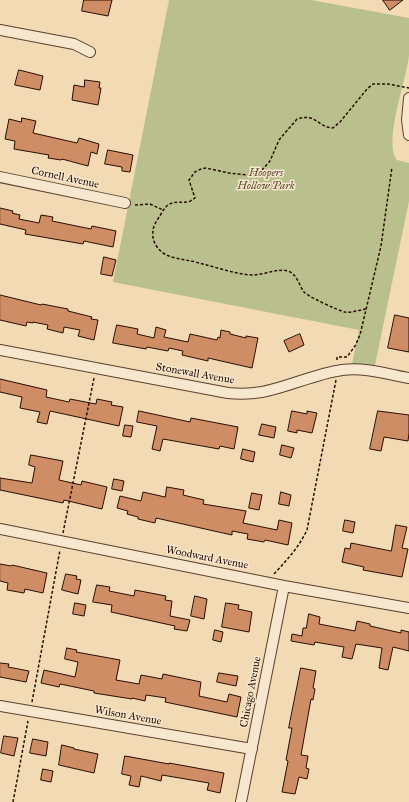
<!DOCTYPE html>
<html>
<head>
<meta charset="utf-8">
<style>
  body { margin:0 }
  canvas { display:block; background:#f2dab4 }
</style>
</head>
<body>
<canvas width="409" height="802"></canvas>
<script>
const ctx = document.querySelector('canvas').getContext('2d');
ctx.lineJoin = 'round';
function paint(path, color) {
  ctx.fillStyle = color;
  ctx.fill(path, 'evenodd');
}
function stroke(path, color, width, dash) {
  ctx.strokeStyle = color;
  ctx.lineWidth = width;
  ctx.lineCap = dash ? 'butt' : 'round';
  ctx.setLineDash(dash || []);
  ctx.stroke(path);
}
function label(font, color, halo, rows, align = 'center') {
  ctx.font = font + ' "IM FELL Great Primer",serif';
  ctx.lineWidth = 3;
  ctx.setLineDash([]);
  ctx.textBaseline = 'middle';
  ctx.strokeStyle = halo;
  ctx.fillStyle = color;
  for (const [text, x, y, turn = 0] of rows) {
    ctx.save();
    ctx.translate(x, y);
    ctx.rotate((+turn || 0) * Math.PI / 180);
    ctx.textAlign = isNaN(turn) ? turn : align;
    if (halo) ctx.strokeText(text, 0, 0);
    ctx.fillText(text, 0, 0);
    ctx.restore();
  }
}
paint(new Path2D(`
  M169,0H311L409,18C409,30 409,43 409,55C407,79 383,141 397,160L409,163V201L375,365L352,364L359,330L113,282Z`), '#bac08d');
const building = new Path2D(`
  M84,0H112L108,16L82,11Z
  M383,0H403L390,10Z
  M19,70L43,76L40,90L15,85Z
  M85,80L100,82L99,88H101L98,105L72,100L74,85L84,87Z
  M22,118L36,121L33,133L77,143L79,138L99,144L97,154L91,152L88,166L62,159L61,160L48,158L49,155L14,149L15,141L5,139L9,119L21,122Z
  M108,150L133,155L130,172L122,171V167L105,164Z
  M0,208L13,211L12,213L20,215L19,219L39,223L41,215L53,217L52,221L91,229L92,226L116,231L113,247L84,241L83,244L25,234L26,230L0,224Z
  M104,257L116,260L112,276L101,274Z
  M0,295L41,305L42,304L68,309V311L92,317L91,319L98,320L94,340L78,336L80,330L64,327L63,333L47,329L48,325L33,322V323L27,322L26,326L0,320Z
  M395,315L409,318V352L388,348Z
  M117,325L138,329L137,334L154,338L156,327L166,330L164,337L188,342L190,334L217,340L218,337L220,338L221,330L230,332V334L246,338V336L258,338L252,368L208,358V361L182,355L183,351L169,348L168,351L147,347L146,349L113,343Z
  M300,334L304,345L289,352L284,341Z
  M0,379L47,390L46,397L69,402L70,399L96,404L97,399L112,402L111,405L123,407L119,426L50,411L47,424L37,422L40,412L20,408L22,397L0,392Z
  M139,411L190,422L191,418L238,427L234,449L220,446L219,449L163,439L160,451L152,449L157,426L137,422Z
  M292,411L307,414V411L317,413L312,433L297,430V433L288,431Z
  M378,411L409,415V433L408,441L384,437L381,451L370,449Z
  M262,424L276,427L274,438L259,435Z
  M125,425L133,426L131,437L123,436Z
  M282,445L294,448L291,458L280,455Z
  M243,449L255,452L253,462L241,459Z
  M31,455L63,461L59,480L81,485L82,481L107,487L102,509L64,500L63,503L0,490V478L32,483L35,467L29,465Z
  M114,479L124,481L122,491L112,489Z
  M167,487L184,490L183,495L204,500L203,504L246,511L243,523L277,530L279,520L292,523L288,545L265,540L264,542L247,539L248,534L232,531V535L156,518L155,523L138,519V517L127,514L128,511L117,508L120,496L141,501L143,492L165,497Z
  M281,492L291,495L289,506L279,504Z
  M252,493L262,495L259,510L249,508Z
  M345,520L355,522L353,533L343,531Z
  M396,525L407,527L402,548L408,549L402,577L363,570L364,567L342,562L345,548L350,549L351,543L391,551Z
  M0,564L11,566L12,565L47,573L43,593L25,589L24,593L7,590L8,583L0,581Z
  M66,574L77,576L76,579L81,580L78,594L62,590Z
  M97,585L110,587L109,591L134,596L135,590L166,596L165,600L172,601L170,616L190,620L187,631L174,629L175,626L111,612L112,605L93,602Z
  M195,596L207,599L204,619L191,616Z
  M75,603L86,605L84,616L73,614Z
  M226,603L239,605L238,609L252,612L249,632L222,627Z
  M309,614L320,617L319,624L355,631L357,621L370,624V626L401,633V630L409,632V651L393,647L388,670L379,668L382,648L356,644L352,659L342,657L344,647L315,642L314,645L291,641L292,634L302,636L303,628H306Z
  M215,630L223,632L221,642L213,640Z
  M67,648L77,650L76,652L120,660L116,680L139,684L141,675L162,679L163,674L201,682L199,696L227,702L229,694L241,697L237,717L165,702L166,698L146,695L145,701L132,698V699L94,693V691L60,684L59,687L41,683L44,670L75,677L78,662L65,659Z
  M0,663L9,664L8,667L29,671L26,682L0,677Z
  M301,668L316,671L313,688L315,689L313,700L311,699L301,755L308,756L306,768L309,769L307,779L299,777L295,794L282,792L288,761L286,760L292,728H289Z
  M219,673L238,676L236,686L217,682Z
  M4,736L18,738L14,756L1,753Z
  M33,739L48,742L46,756L30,753Z
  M62,745L74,748V749L98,754L94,773L59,765Z
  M125,756L169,764V763L224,773L220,793L207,790L209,783L162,775L161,781L141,776L139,787L129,785L131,776L122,774Z
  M43,769L53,771L51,782L41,780Z`);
paint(building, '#ce8d64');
stroke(building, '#290d03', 1);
const minor = new Path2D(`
  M0,30L74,44L90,52
  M409,98L407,120L409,135
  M0,177L125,203
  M0,350L228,393C239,394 250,394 262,392C289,387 314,374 342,370C364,367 387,374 409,378
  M0,529L284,586L409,608
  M0,706L252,749
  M241,802L284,586`);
stroke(minor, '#5b402f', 12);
stroke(new Path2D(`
  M135,205L150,204L163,210
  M366,309C359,310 352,313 345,312C339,311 307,296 304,292C299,285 297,274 288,271C277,268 264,275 252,275C234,274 216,267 199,263C190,260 181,260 172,257C160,254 151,243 153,230C154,224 158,219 161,214C169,199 176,203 189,202L195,198L189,180L195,172L201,169L206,168L229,173L248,175L262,170L270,161L279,140L297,119C317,113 317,127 333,128L340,122L367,89L373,84H388L409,88
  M337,360V357H347L355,346L360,335L381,246L392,167
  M63,533L94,378
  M274,574C287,560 299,547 307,530L336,380
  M32,702L60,550
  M13,802L28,721`), '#290d03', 1.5, [3, 2]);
stroke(minor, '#f7e7ce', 10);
label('italic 11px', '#5c4c33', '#f7e7ce', [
  ["Hoopers",266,173],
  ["Hollow Park",266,186]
]);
label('11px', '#290d03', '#f7e7ce', [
  ["Cornell Avenue",65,178,12],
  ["Stonewall Avenue",195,374,10],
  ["Woodward Avenue",207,558,11],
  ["Chicago Avenue",251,692,-79],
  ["Wilson Avenue",128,716,10]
]);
</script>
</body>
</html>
